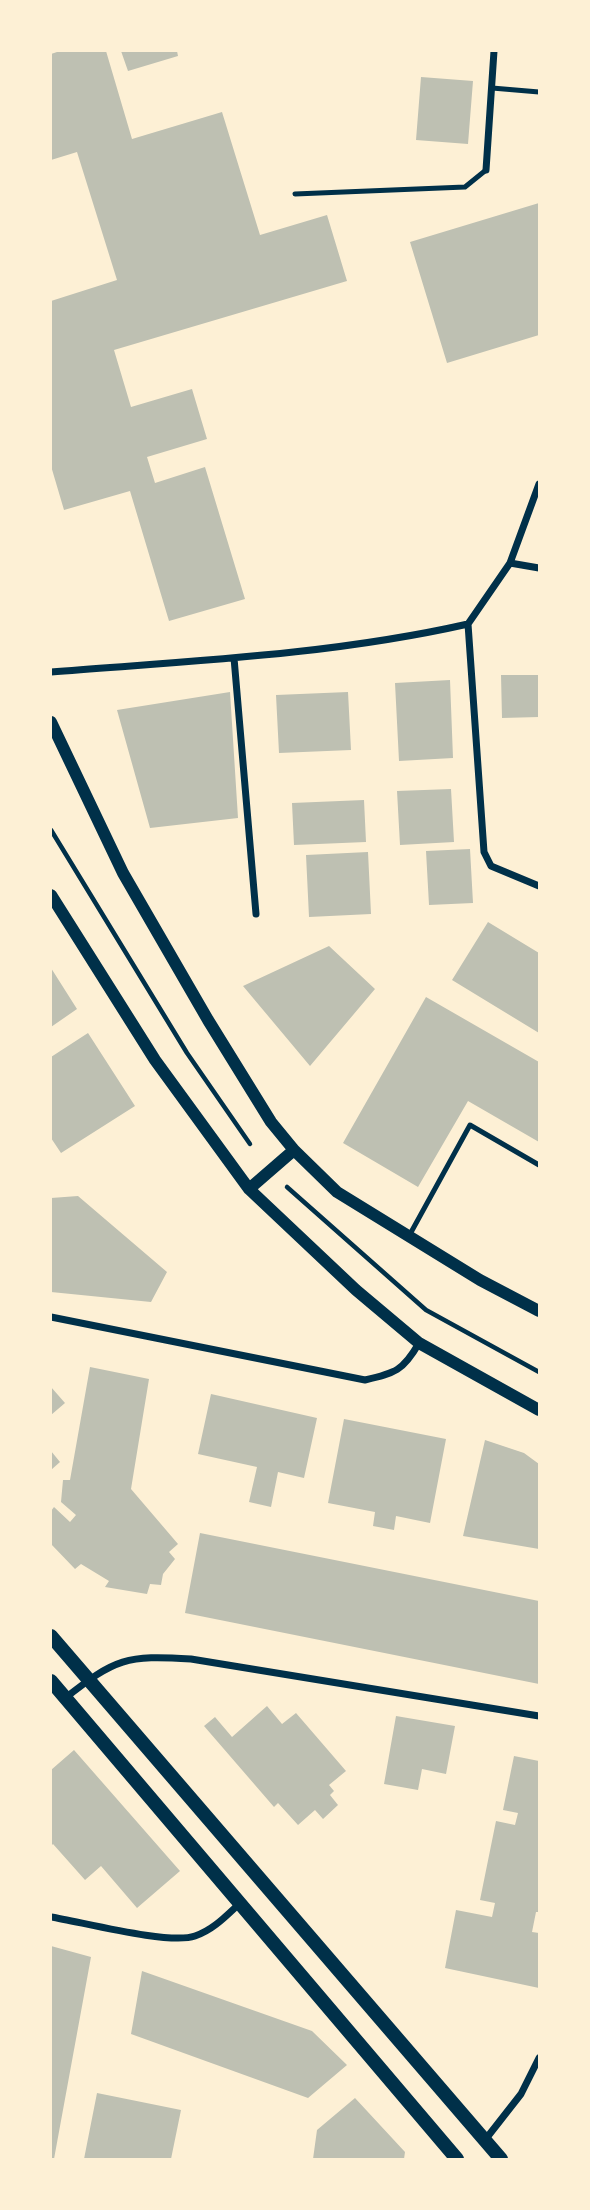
<!DOCTYPE html>
<html>
<head>
<meta charset="utf-8">
<style>
  body { margin:0 }
  #map { position:relative; width:590px; height:2210px; overflow:hidden; background:#fdf0d5; font-family:"Fira Sans",sans-serif }
  canvas { display:block }
  .frame { position:absolute; inset:0; border:52px solid #fdf0d5; pointer-events:none }
</style>
</head>
<body>
<div id="map">
<canvas width="590" height="2210"></canvas>
<div class="frame"></div>
</div>
<script>
const ctx = document.querySelector('canvas').getContext('2d');
ctx.lineJoin = 'round';
function paint(path, color) {
  ctx.fillStyle = color;
  ctx.fill(path, 'evenodd');
}
function stroke(path, color, width, dash) {
  ctx.strokeStyle = color;
  ctx.lineWidth = width;
  ctx.lineCap = dash ? 'butt' : 'round';
  ctx.setLineDash(dash || []);
  ctx.stroke(path);
}
paint(new Path2D(`
  M60,51H106L132,139L222,112L260,235L327,215L347,281L114,350L131,407L192,389L207,439L147,457L155,483L205,467L245,599L169,621L130,491L64,510L51,466V301L117,280L77,152L51,160V54Z
  M121,51H177L178,56L128,71Z
  M421,77L473,81L468,144L416,140Z
  M539,203V335L447,363L410,242Z
  M501,675H539V717L502,718Z
  M450,680L453,758L399,761L395,683Z
  M230,692L238,818L150,828L117,710Z
  M348,692L351,750L279,753L276,695Z
  M451,789L454,842L400,845L397,791Z
  M364,800L366,842L294,845L292,803Z
  M470,849L473,903L429,905L426,851Z
  M368,852L371,914L309,917L306,855Z
  M488,922L539,953V1033L452,980Z
  M329,946L375,989L310,1066L243,986Z
  M51,968L77,1009L51,1027Z
  M426,997L539,1062V1142L468,1101L418,1187L343,1143Z
  M88,1033L135,1106L61,1153L51,1138V1057Z
  M78,1196L167,1272L151,1302L51,1292V1198Z
  M90,1367L149,1379L131,1489L178,1544L169,1552L175,1559L163,1574L161,1585L150,1584L147,1594L105,1587L109,1581L81,1564L75,1569L51,1544V1511L54,1507L70,1522L76,1515L61,1502L63,1480H70Z
  M51,1387L65,1403L51,1415Z
  M211,1394L317,1418L304,1478L278,1472L271,1507L249,1502L257,1467L198,1454Z
  M344,1419L446,1439L430,1523L396,1516L394,1530L373,1526L375,1512L328,1503Z
  M485,1440L524,1453L539,1464V1549L463,1536Z
  M51,1451L60,1462L51,1470Z
  M200,1533L539,1601V1684L185,1613Z
  M267,1706L282,1724L296,1713L346,1771L329,1785L334,1791L330,1795L338,1805L323,1819L315,1810L298,1825L278,1803L274,1807L204,1726L215,1717L232,1737Z
  M396,1716L455,1726L446,1774L422,1769L418,1790L384,1784Z
  M74,1750L180,1871L137,1908L101,1866L85,1880L53,1844L51,1846V1770Z
  M514,1756L539,1761V1912H536L532,1932L539,1933V1988L445,1968L456,1910L492,1917L495,1903L480,1900L496,1821L515,1825L518,1813L503,1810Z
  M51,1946L91,1957L54,2159H51Z
  M142,1971L312,2031L347,2065L308,2098L131,2034Z
  M97,2093L181,2110L171,2159H84Z
  M355,2098L405,2152L404,2159H313L317,2130Z`), '#bec0b2');
stroke(new Path2D(`
  M51,830L187,1053L250,1144
  M287,1187L426,1310L539,1372`), '#003049', 4.5);
stroke(new Path2D(`
  M492,88L539,92
  M295,194L465,187L486,170
  M409,1236L470,1125L539,1165`), '#003049', 5);
stroke(new Path2D(`
  M486,170L494,51
  M510,563L539,484
  M468,624L484,852L491,866L539,886
  M468,624L510,563L539,568
  M234,658L256,914
  M51,672C190,661 331,655 468,624
  M51,1317L365,1380C395,1373 403,1371 419,1343
  M64,1699C116,1658 126,1655 191,1659L539,1716
  M51,1917C82,1922 169,1945 195,1936C213,1930 226,1916 239,1904
  M485,2140L521,2094L539,2058`), '#003049', 7);
stroke(new Path2D(`
  M51,722L123,873L208,1020L271,1122L294,1150L337,1192L480,1280L539,1311
  M51,895L155,1060L249,1189L356,1290L419,1343L539,1410
  M249,1189L294,1150`), '#003049', 12);
stroke(new Path2D(`
  M51,1636L501,2159
  M51,1681L457,2159`), '#003049', 14);
</script>
</body>
</html>
